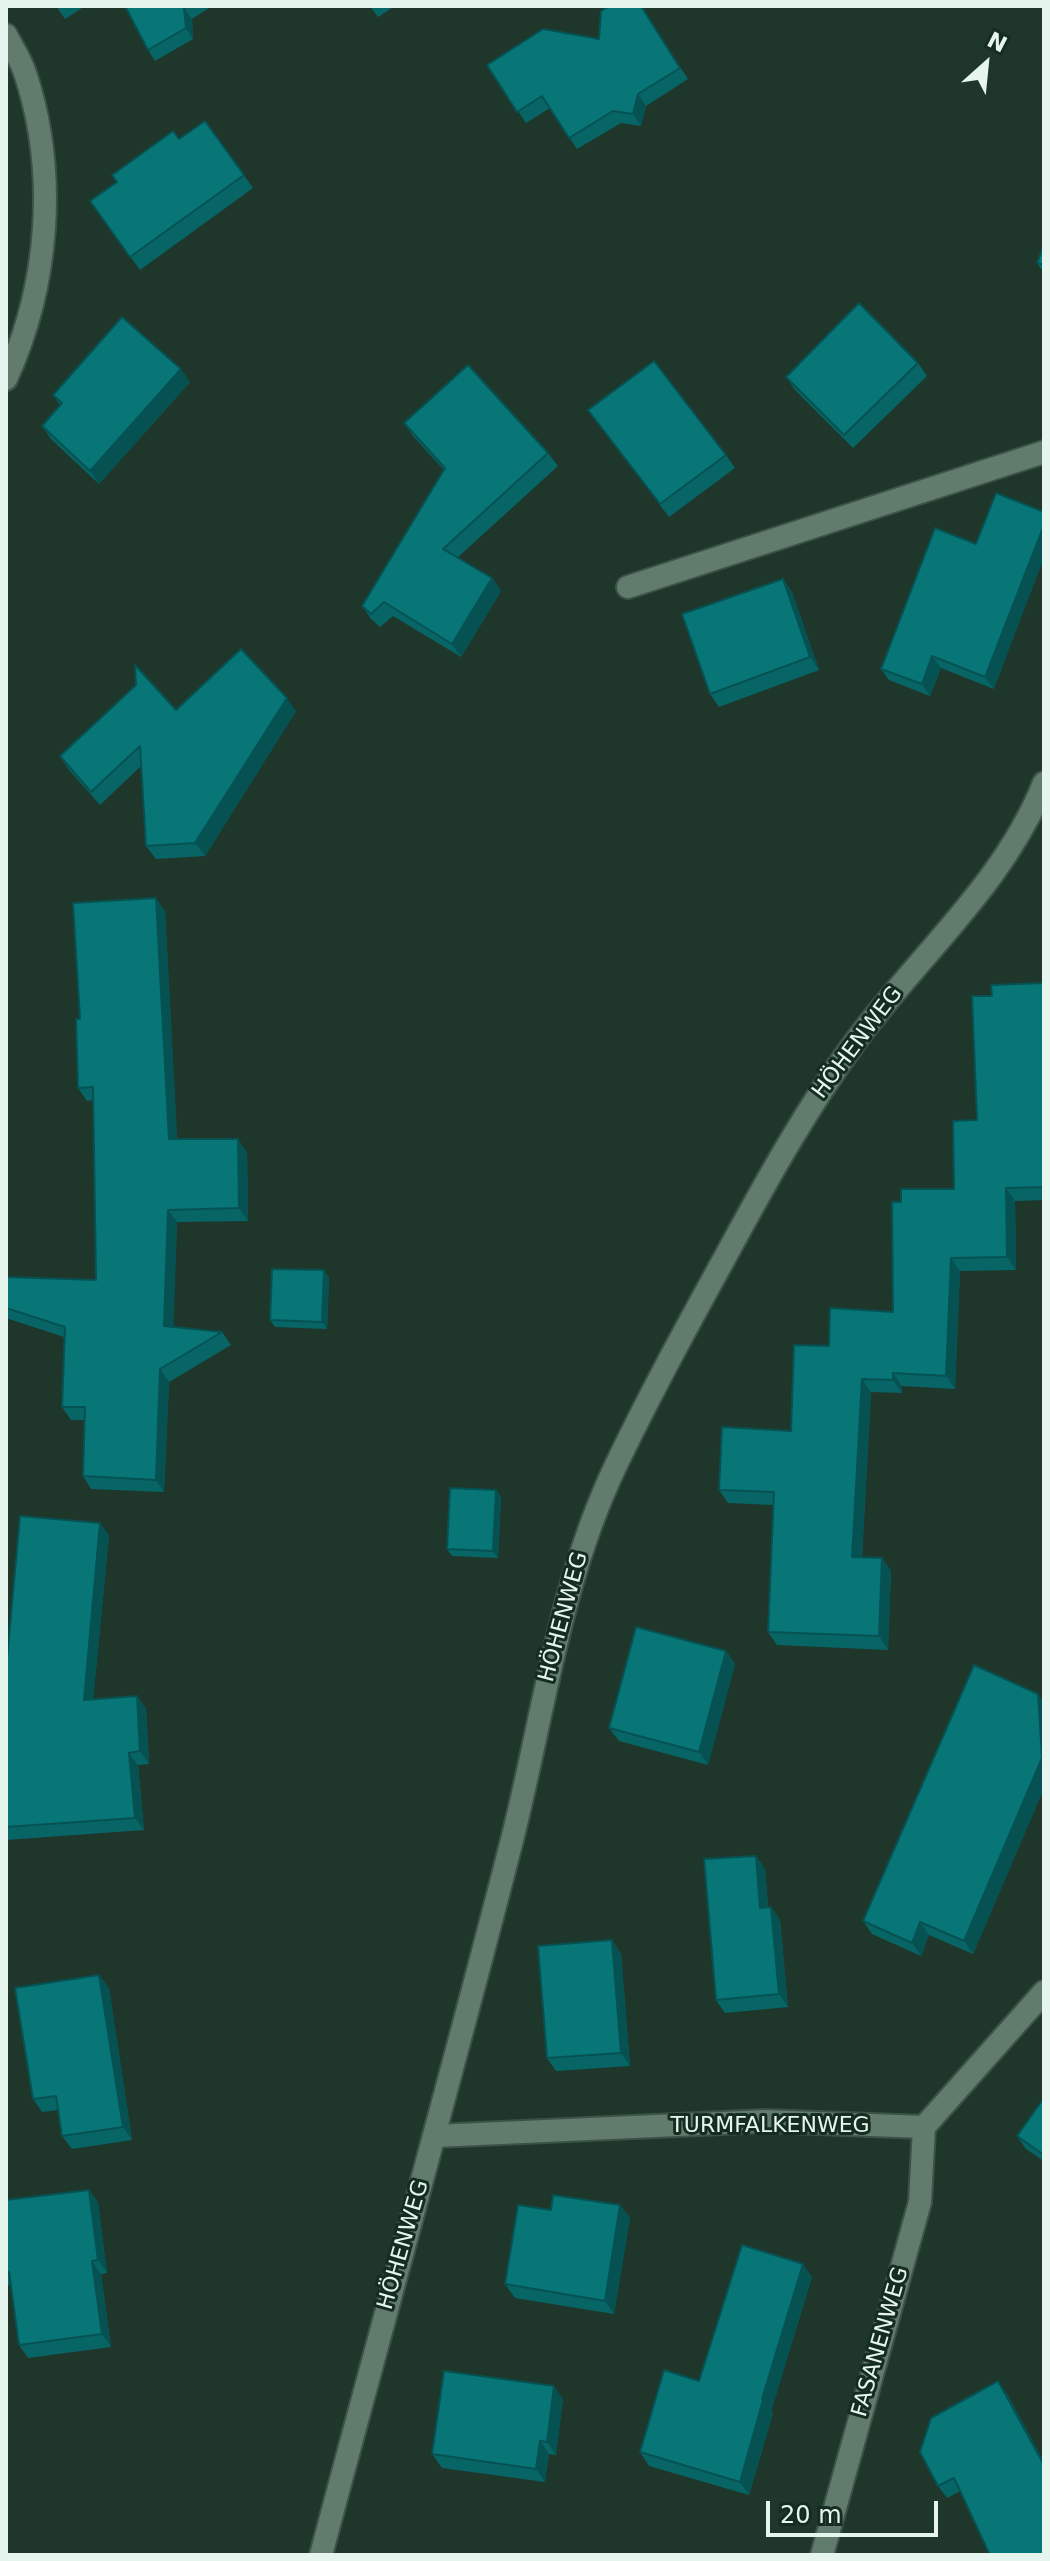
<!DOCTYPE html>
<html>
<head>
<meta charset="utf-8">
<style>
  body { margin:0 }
  #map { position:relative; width:1050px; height:2561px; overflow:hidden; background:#1f372b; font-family:"DejaVu Sans",sans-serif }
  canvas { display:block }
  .frame { position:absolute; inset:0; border:8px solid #e6f5ed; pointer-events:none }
  .north { position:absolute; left:946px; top:24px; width:80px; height:80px; -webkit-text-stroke:6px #152d21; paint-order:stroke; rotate:27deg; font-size:22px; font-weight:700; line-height:32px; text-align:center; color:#e6f5ed }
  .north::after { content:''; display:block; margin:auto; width:28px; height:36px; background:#e6f5ed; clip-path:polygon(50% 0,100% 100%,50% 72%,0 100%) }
  .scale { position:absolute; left:766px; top:2501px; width:172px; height:36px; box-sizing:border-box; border:4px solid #e6f5ed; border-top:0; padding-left:10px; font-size:24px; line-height:28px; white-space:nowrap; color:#e6f5ed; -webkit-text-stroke:6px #152d21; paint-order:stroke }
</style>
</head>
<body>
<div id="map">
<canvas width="1050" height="2561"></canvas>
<div class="frame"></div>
<div class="north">N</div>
<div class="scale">20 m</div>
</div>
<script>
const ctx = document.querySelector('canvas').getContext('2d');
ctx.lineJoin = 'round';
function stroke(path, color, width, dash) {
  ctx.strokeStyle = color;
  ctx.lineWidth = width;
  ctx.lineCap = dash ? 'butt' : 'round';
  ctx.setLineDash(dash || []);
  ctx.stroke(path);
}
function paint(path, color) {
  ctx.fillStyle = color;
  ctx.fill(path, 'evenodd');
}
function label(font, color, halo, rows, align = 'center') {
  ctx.font = font + ' "DejaVu Sans",sans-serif';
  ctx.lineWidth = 6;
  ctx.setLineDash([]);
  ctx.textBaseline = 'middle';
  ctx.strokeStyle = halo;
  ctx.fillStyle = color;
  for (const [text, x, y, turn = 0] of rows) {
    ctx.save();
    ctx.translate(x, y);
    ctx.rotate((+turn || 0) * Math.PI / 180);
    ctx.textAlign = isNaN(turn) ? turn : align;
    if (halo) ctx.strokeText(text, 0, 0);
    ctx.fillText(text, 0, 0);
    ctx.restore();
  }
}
const minor = new Path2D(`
  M6,35C12,47 21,60 25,73C58,172 49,285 6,379
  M628,587L1044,452
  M924,2127L1044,1992
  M435,2136L765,2121L924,2127
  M321,2555C384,2317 451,2079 512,1840C544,1713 559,1584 616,1465C651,1392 690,1321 729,1250C768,1178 807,1108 855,1042C918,956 1004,884 1044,783
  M822,2555L920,2202L924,2127`);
stroke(minor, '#3c5247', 26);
stroke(minor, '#617b6d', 22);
paint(new Path2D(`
  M56,6H85L65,19Z
  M125,6H212L192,19L193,39L155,61L148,50Z
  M370,6H395L378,17Z
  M641,6L688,79L646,106L641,126L621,123L577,149L550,108L526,123L487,65L599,39Z
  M205,121L253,188L140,270L90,201Z
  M1044,245V273L1037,263Z
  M918,363L927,376L853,448L795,390L786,377Z
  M190,382L99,484L51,439L42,426L60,405L53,395Z
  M588,410L726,455L735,468L669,517Z
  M404,423L548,453L558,466L457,558L492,578L501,591L461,657L393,616L380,627L371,619L362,606L444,470L413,436Z
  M976,544L994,689L941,668L930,696L889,680L881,669Z
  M783,579L792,592L819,670L719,707L710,694Z
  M176,710L296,711L205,856L156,859L146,846L141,766L100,805L69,770L60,756Z
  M165,911L177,1139L247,1152L248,1221L177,1222L173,1327L222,1332L231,1345L169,1382L164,1492L91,1489L83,1476L85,1420H71L62,1407L64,1337L6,1318V1277L96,1280L93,1100L87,1101L78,1088L80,1019Z
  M1044,983V1200L1015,1201L1016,1270L960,1271L955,1389L902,1386V1393L871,1392L862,1557L882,1558L891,1571L888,1650L777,1645L768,1632L773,1505L728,1503L719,1490L791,1431L829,1346L893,1312L901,1202L954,1189L977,1120L992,996Z
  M329,1277L327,1329L275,1327L270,1320Z
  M496,1490L501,1497L498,1558L452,1556L447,1549Z
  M100,1523L109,1536L93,1699L146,1708L149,1764L138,1765L144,1830L6,1840V1670Z
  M726,1651L735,1664L708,1765L619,1741L609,1728Z
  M1044,1703V1788L973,1954L929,1935L921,1956L872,1934L863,1921Z
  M756,1856L765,1869L768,1907H771L780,1920L788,2007L725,2013L716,2000Z
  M612,1940L621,1954L630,2066L556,2071L547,2058Z
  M109,1988L132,2140L72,2149L62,2136L58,2110L42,2112L33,2099Z
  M1044,2098V2161L1026,2149L1017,2136Z
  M89,2190L98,2203L107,2273L101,2274L111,2347L28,2358L19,2345L11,2285L6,2286V2200Z
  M620,2205L630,2218L614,2314L515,2298L505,2284L551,2210Z
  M812,2277L771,2411L773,2413L749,2495L649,2466L640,2452L699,2381Z
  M1007,2394L1044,2462V2555L960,2491L947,2498L938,2486Z
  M563,2399L556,2455L549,2454L545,2482L442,2468L432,2454Z`), '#076566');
paint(new Path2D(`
  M184,8L192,19L193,39L186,28Z
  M638,94L646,106L641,126L633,114Z
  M181,369L190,382L99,484L90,471Z
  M1044,525V558L994,689L985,677Z
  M492,578L501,591L461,657L452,644Z
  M783,579L792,592L819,670L810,657Z
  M932,656L941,668L930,696L922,684Z
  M287,698L296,711L205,856L195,843Z
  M156,898L165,911L178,1152L169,1139Z
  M238,1139L247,1152L248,1221L239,1208Z
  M1006,1188L1015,1201L1016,1270L1007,1257Z
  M168,1210L177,1222L173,1339L164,1326Z
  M951,1258L960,1271L955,1389L946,1376Z
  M324,1270L329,1277L327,1329L322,1322Z
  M160,1369L169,1382L164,1492L156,1480Z
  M893,1373L902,1386V1393L893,1380Z
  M862,1379L871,1392L861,1570L852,1557Z
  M496,1490L501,1497L498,1558L493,1551Z
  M100,1523L109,1536L92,1712L84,1700Z
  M882,1558L891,1571L888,1650L879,1636Z
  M726,1651L735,1664L708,1765L699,1752Z
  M1038,1694L1044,1703V1788L973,1954L964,1941Z
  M137,1696L146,1708L149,1764L140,1751Z
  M129,1753L138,1765L144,1830L135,1818Z
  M756,1856L765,1869L769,1921L760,1908Z
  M771,1907L780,1920L788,2007L779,1994Z
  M920,1922L929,1935L921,1956L912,1943Z
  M612,1940L621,1954L630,2066L621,2053Z
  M99,1975L109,1988L132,2140L123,2127Z
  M89,2190L98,2203L107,2273L98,2260Z
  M620,2205L630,2218L614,2314L605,2301Z
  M92,2261L101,2274L111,2347L102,2334Z
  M803,2264L812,2277L771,2411L773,2413L749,2495L740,2482L762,2399Z
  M998,2381L1007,2394L1044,2462V2465Z
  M554,2386L563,2399L556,2455L547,2442Z
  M540,2441L549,2454L545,2482L536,2469Z`), '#065253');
const building = new Path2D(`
  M125,6H188L184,8L186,28L148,50Z
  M610,6H641L680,68L638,94L633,114L613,111L569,138L542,96L517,112L487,65L543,29L599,39L601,11Z
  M205,121L244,175L130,257L90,201L117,182L112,175L173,131L179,139Z
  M1044,245V265L1037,263Z
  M859,303L918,363L844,435L786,377Z
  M122,317L181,369L90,471L42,426L62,403L53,395Z
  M654,361L726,455L660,504L588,410Z
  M468,365L548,453L443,549L492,578L452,644L384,602L371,614L362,606L445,468L404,423Z
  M996,493L1044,512V525L985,677L932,656L922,684L881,669L935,528L976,544Z
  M783,579L810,657L710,694L682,614Z
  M241,649L287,698L195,843L146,846L140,746L91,792L60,756L136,685L135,665L176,710Z
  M156,898L169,1139H238L239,1208L168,1210L164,1326L222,1332L160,1369L156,1480L83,1476L85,1407H62L65,1327L6,1308V1277L96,1280L93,1087L78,1088L76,1019H80L73,903Z
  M1044,983V1187L1006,1188L1007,1257L951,1258L946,1376L893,1373V1380L862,1379L852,1557L882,1558L879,1636L768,1632L774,1492L719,1490L722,1427L791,1431L794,1345L829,1346L830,1308L893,1312L892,1202H901V1189H954L953,1121L977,1120L972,996H992L991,985Z
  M272,1269L324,1270L322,1322L270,1320Z
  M450,1488L496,1490L493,1551L447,1549Z
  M20,1516L100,1523L84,1700L137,1696L140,1751L129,1753L135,1818L6,1827V1670Z
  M636,1627L726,1651L699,1752L609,1728Z
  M974,1665L1038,1694L1042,1758L964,1941L920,1922L912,1943L863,1921Z
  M756,1856L760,1908L771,1907L779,1994L716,2000L704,1859Z
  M612,1940L621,2053L547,2058L538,1946Z
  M99,1975L123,2127L62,2136L56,2096L33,2099L15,1988Z
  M1044,2098V2155L1017,2136Z
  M89,2190L98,2260L92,2261L102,2334L19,2345L9,2272H6V2200Z
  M553,2195L620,2205L605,2301L505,2284L518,2205L551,2210Z
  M742,2245L803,2264L762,2399L763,2400L740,2482L640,2452L664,2370L699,2381Z
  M444,2371L554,2386L547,2442L540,2441L536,2469L432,2454Z
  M998,2381L1044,2465V2555H990L954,2478L938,2486L920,2452L931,2418Z`);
paint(building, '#087577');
stroke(building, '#065253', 2);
label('22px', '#e6f5ed', '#152d21', [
  ["HÖHENWEG",858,1043,-53],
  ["HÖHENWEG",564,1617,-75],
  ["TURMFALKENWEG",770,2126],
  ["HÖHENWEG",404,2245,-74],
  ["FASANENWEG",881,2342,-74]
]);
</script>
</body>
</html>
